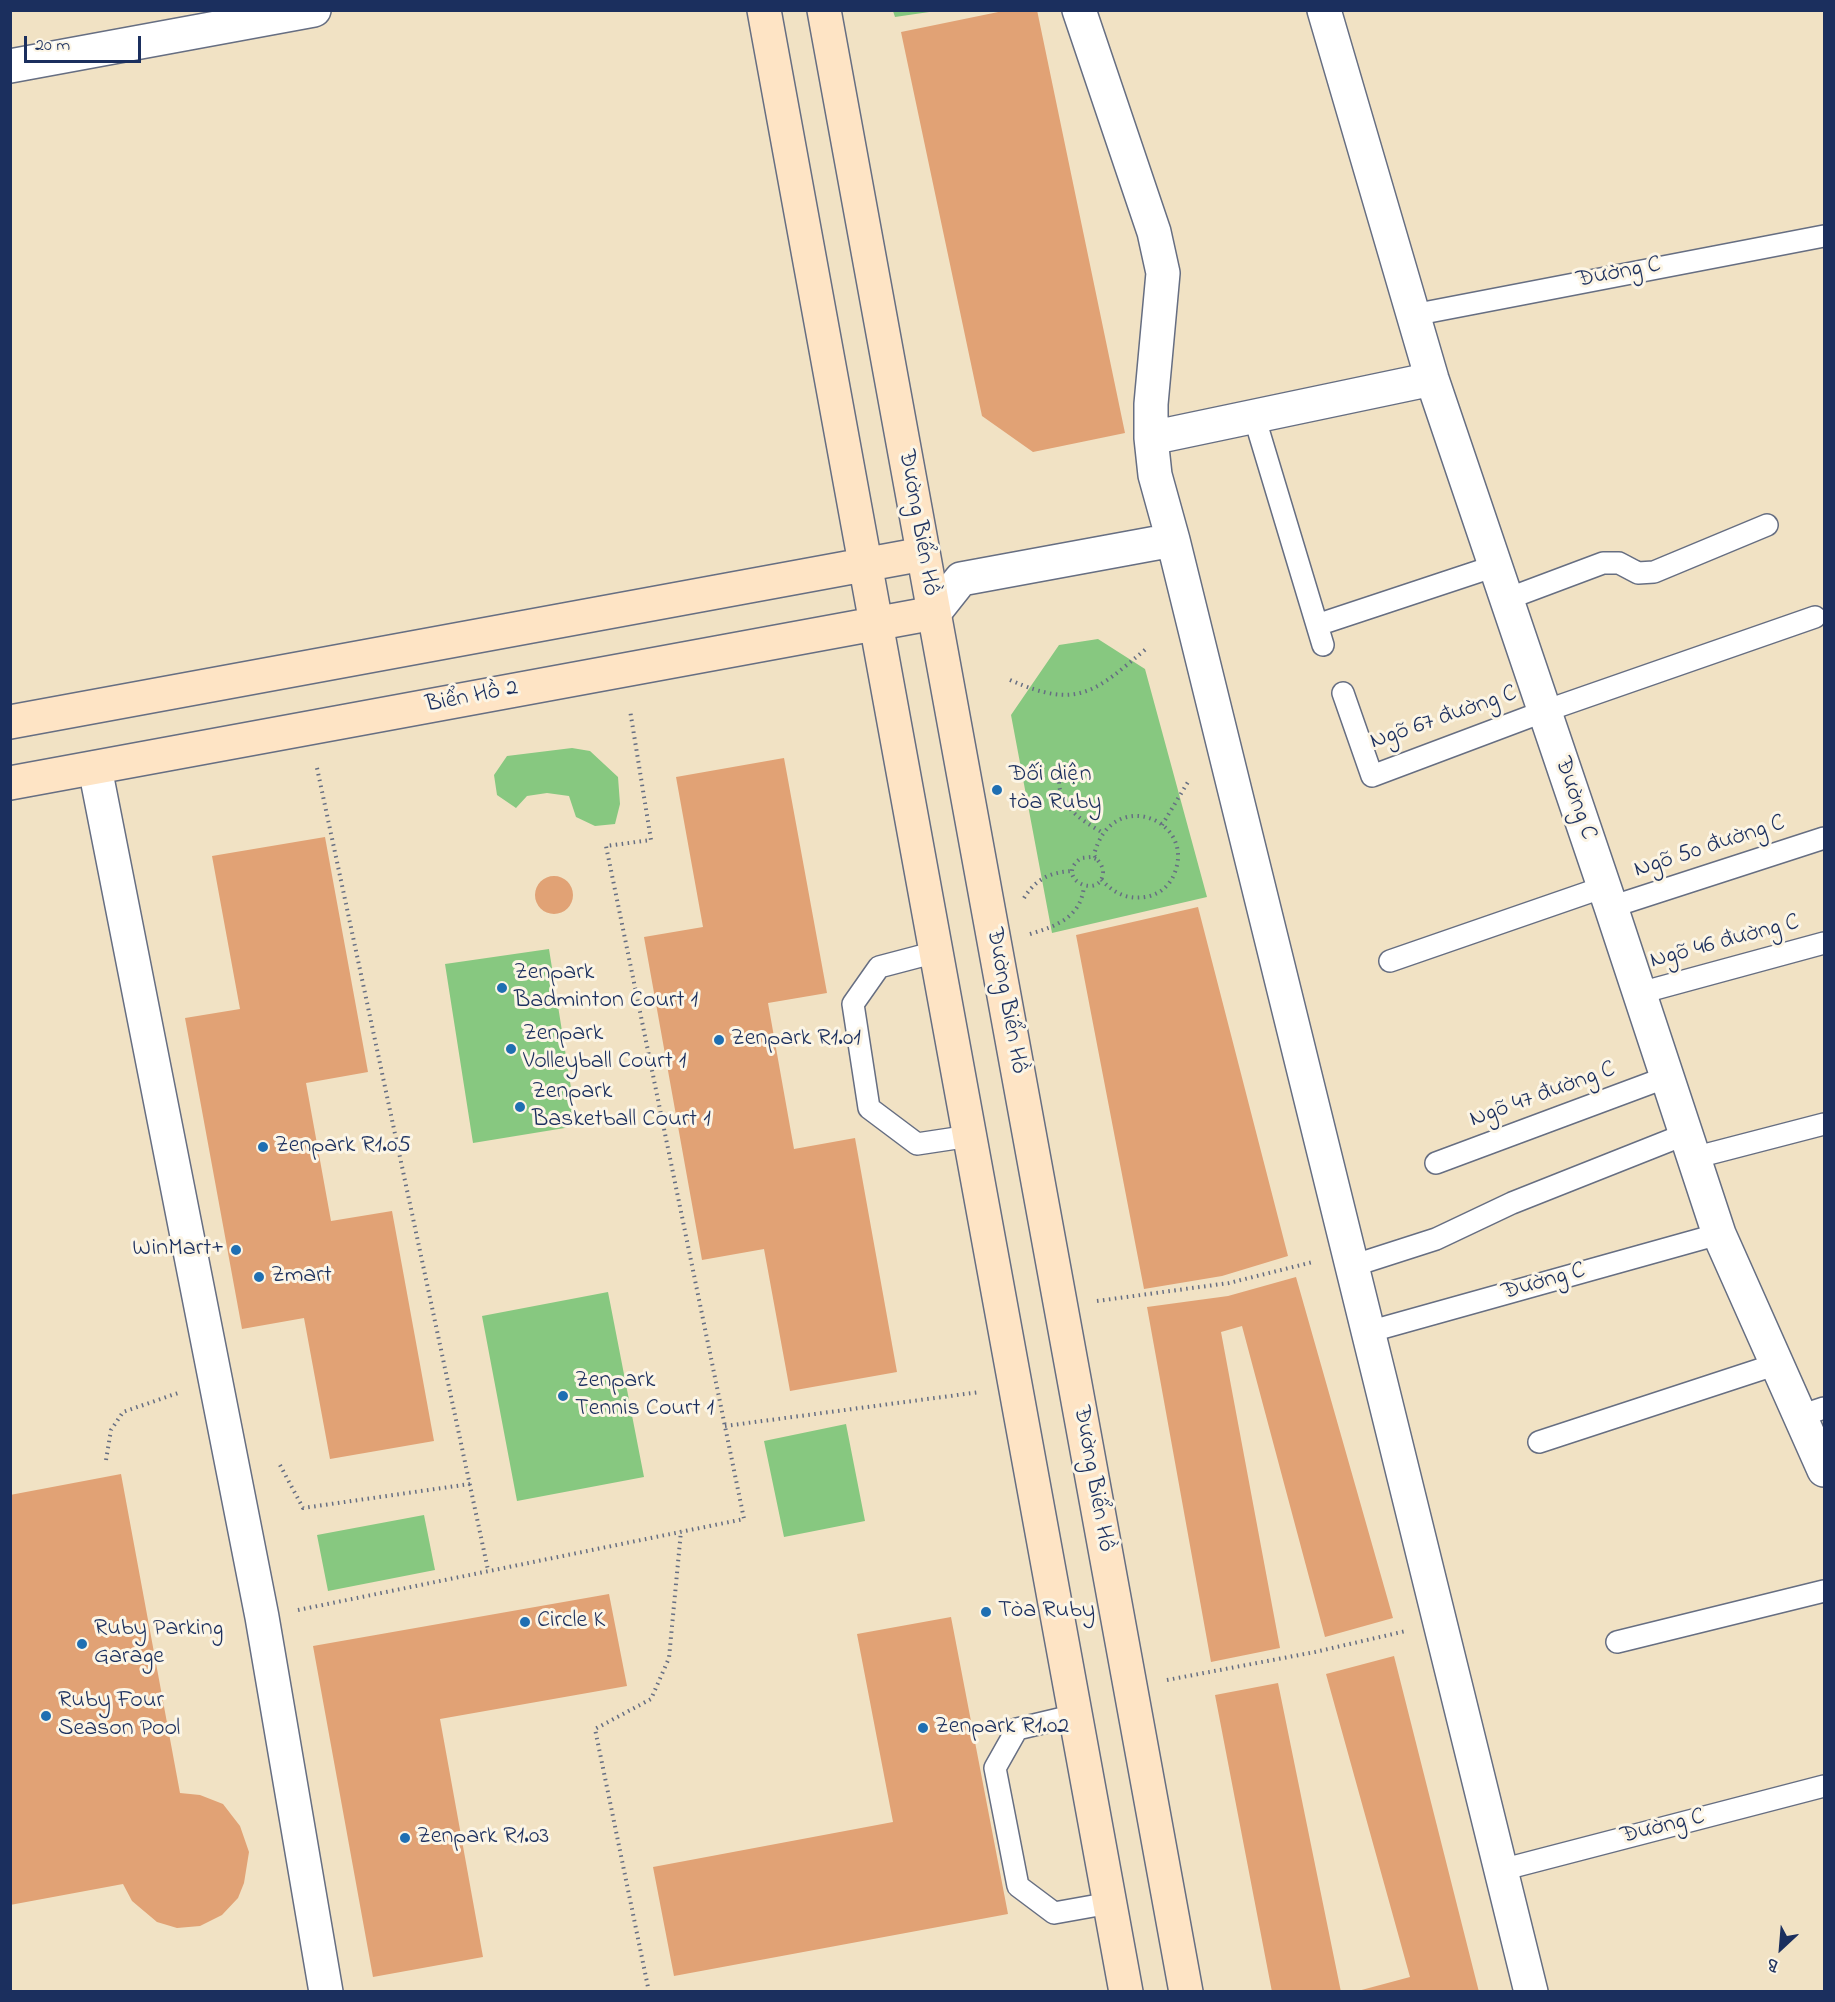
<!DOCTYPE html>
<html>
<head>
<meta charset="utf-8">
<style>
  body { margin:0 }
  #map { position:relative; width:1835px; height:2002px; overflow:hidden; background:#f1e2c4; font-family:"Indie Flower",sans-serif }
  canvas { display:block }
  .frame { position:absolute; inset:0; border:12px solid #1b2f5e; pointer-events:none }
  .north { position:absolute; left:1751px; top:1918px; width:60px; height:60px; -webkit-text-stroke:4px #fcf5e5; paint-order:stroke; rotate:206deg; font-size:16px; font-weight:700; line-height:24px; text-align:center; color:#1b2f5e }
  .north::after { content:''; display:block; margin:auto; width:21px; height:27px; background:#1b2f5e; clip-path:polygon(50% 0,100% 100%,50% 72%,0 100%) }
  .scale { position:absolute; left:24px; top:36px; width:117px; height:27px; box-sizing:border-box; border:3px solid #1b2f5e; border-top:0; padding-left:8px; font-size:18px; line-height:21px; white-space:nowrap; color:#1b2f5e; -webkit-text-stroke:4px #fcf5e5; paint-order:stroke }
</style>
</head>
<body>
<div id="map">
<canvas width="1835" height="2002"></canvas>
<div class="frame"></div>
<div class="north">B</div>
<div class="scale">20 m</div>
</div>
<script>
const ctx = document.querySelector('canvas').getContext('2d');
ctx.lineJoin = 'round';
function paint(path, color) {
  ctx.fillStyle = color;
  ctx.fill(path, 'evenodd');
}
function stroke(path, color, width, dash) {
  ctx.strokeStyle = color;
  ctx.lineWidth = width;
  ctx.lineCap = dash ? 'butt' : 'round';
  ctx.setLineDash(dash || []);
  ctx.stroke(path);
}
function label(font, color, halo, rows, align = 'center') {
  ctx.font = font + ' "Indie Flower",sans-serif';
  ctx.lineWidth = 6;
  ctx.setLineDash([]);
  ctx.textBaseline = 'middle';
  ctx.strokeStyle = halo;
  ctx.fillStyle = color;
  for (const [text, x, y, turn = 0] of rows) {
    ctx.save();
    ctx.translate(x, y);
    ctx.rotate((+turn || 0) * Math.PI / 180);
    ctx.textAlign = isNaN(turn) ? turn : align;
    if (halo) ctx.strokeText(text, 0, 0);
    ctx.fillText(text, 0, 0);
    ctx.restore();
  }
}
paint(new Path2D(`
  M893,11V10L936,11L895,17Z
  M1098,639L1145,669L1207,897L1052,933L1011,715L1059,645Z
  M572,748L590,751L618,777L620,804L615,824L595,826L576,817L569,796L547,793L527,796L516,808L497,795L494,775L507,756Z
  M549,949L577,1126L473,1143L445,964Z
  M608,1292L644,1477L517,1501L482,1316Z
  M846,1424L865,1521L784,1537L764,1441Z
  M424,1515L435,1570L328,1591L317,1535Z`), '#87c880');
paint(new Path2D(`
  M1008,10H1037L1125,433L1033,452L982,416L901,32Z
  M784,758L827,993L768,1003L794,1149L855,1138L897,1372L790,1391L764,1249L702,1260L644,937L703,927L676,777Z
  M325,837L368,1072L306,1083L331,1221L392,1211L434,1441L330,1459L304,1318L242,1329L185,1018L240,1009L212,856Z
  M535 895a19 19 0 1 1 38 0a19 19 0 1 1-38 0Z
  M1198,907L1288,1256L1222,1276L1144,1289L1076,935Z
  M1296,1277L1393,1618L1325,1637L1242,1326L1221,1332L1280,1648L1211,1662L1147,1307L1228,1296Z
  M121,1474L180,1793L200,1795L223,1804L240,1826L249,1852L244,1883L238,1898L222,1915L200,1926L177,1928L157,1922L132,1901L123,1884L10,1905V1495Z
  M609,1594L627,1686L440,1719L483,1957L373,1977L313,1646Z
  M951,1617L1008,1914L674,1976L653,1867L893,1822L857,1634Z
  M1394,1656L1479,1992H1354L1410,1977L1326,1674Z
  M1278,1683L1341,1992H1272L1215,1695Z`), '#e1a275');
const lane = new Path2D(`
  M1413,315L1824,236
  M1254,416L1323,645
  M1507,599L1603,563H1619L1638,573L1654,572L1767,525
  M1317,625L1495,566
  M1343,693L1372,776L1545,711L1815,617
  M1611,907L1824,838
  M936,952L879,967L853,1004L869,1108L917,1144L970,1136
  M1390,961L1604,887
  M1640,993L1824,943
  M1693,1158L1824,1124
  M1436,1163L1667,1077
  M1352,1266L1436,1239L1512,1203L1686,1134
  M1368,1332L1719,1234
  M1800,1416L1824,1408
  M1539,1442L1777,1364
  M1617,1642L1824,1591
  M1076,1715L1017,1729L995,1768L1018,1886L1054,1913L1110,1903
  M1501,1870L1824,1786`);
const street = new Path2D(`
  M1079,10L1154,232L1163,273L1151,404V438L1155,475L1173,540L1531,1992
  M1324,10L1432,379L1611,907L1719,1234L1824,1470
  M10,66L314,10
  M1151,438L1432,379
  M934,613L961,579L1173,540
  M95,768L262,1617L326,1992`);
const secondary = new Path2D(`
  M764,10L1126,1992
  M824,10L1186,1992
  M10,722L923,554
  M10,783L934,613`);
stroke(lane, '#666e82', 24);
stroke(street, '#666e82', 36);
stroke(secondary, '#666e82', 36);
stroke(new Path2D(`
  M1010,680C1078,710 1095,692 1147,648
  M317,768L488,1570
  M1059,776C1057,806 1080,819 1103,833
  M1162,825L1188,782
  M1096,859L1091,857L1081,858C1052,879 1102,901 1103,872C1103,865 1097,860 1094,855C1111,786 1195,819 1175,872C1170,886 1159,895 1145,897C1126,900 1112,892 1100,878
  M1024,898C1036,879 1050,872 1073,871
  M1030,934C1057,926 1081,917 1084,886
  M1097,1301L1229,1283L1313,1262
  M725,1426L980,1392
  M106,1460L111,1430L123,1412L181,1392
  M280,1465L303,1508L470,1484
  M298,1610L744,1519L606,846L651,840L630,710
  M1167,1680L1315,1652L1406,1631
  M649,1992L595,1729L651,1699L669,1658L681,1531`), '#666e82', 4, [1.5, 4.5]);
stroke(lane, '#fff', 21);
stroke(street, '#fff', 33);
stroke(secondary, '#fee4c5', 33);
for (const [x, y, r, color] of [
  [997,790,6,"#1f6fb2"],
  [502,988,6,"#1f6fb2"],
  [719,1040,6,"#1f6fb2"],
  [511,1049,6,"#1f6fb2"],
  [520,1107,6,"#1f6fb2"],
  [263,1147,6,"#1f6fb2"],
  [236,1250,6,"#1f6fb2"],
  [259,1277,6,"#1f6fb2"],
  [563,1396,6,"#1f6fb2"],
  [986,1612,6,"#1f6fb2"],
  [525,1622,6,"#1f6fb2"],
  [82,1644,6,"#1f6fb2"],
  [46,1716,6,"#1f6fb2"],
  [923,1728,6,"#1f6fb2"],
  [405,1838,6,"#1f6fb2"]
]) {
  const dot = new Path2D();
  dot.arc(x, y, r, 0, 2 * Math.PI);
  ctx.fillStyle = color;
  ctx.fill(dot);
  stroke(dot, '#fcf5e5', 2);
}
label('24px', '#1b2f5e', '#fcf5e5', [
  ["Đường C",1619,274,-11],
  ["Đường Biển Hồ",917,523,80],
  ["Biển Hồ 2",472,698,-11],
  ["Ngõ 67 đường C",1444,719,-19],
  ["Đường C",1574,799,71],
  ["Ngõ 50 đường C",1710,848,-18],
  ["Ngõ 46 đường C",1725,943,-15],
  ["Đường Biển Hồ",1005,1001,80],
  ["Ngõ 47 đường C",1543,1096,-20],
  ["Đường C",1544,1283,-16],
  ["Đường Biển Hồ",1092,1479,80],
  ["Đường C",1663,1828,-14]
]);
label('24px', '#1b2f5e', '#fcf5e5', [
  ["Đối diện",1009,776],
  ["tòa Ruby",1009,804],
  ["Zenpark",514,974],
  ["Badminton Court 1",514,1002],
  ["Zenpark",523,1035],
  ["Volleyball Court 1",523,1063],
  ["Zenpark R1.01",731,1040],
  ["Zenpark",532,1093],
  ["Basketball Court 1",532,1121],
  ["Zenpark R1.05",275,1147],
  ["WinMart+",224,1250,"right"],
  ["Zmart",271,1277],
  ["Zenpark",575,1382],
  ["Tennis Court 1",575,1410],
  ["Tòa Ruby",998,1612],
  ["Circle K",537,1622],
  ["Ruby Parking",94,1630],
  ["Garage",94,1658],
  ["Ruby Four",58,1702],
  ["Season Pool",58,1730],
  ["Zenpark R1.02",935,1728],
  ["Zenpark R1.03",417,1838]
], 'left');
</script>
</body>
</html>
